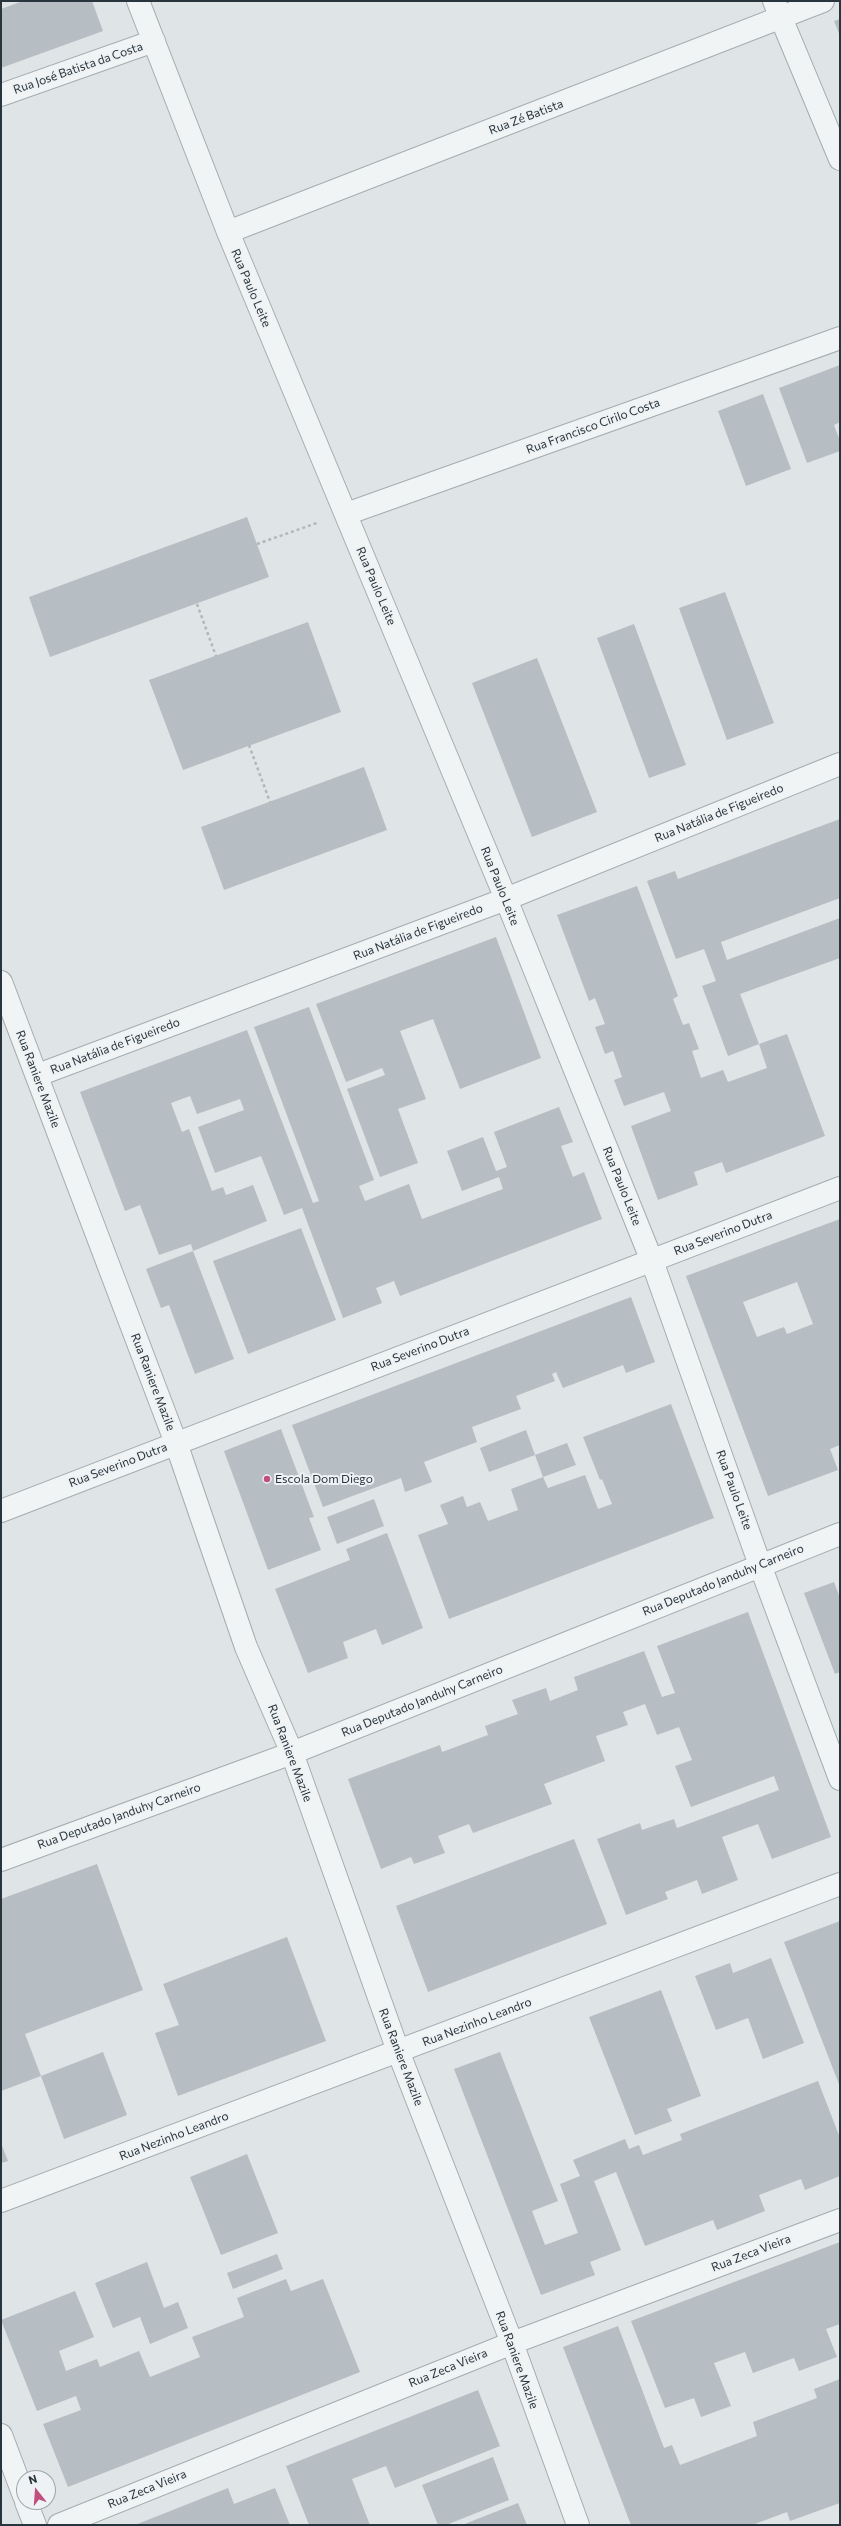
<!DOCTYPE html>
<html>
<head>
<meta charset="utf-8">
<style>
  body { margin:0 }
  #map { position:relative; width:841px; height:2526px; overflow:hidden; background:#dfe4e6; font-family:Commissioner,sans-serif }
  canvas { display:block }
  .frame { position:absolute; inset:0; border:2px solid #29353c; pointer-events:none }
  .north { position:absolute; left:16px; top:2470px; width:40px; height:40px; box-sizing:border-box; background:#eef2f4; border:1px solid #9fa6aa; border-radius:50%; rotate:343deg; font-size:11px; font-weight:700; line-height:16px; text-align:center; color:#29353c }
  .north::after { content:''; display:block; margin:auto; width:14px; height:18px; background:#c04f80; clip-path:polygon(50% 0,100% 100%,50% 72%,0 100%) }
</style>
</head>
<body>
<div id="map">
<canvas width="841" height="2526"></canvas>
<div class="frame"></div>
<div class="north">N</div>
</div>
<script>
const ctx = document.querySelector('canvas').getContext('2d');
ctx.lineJoin = 'round';
function paint(path, color) {
  ctx.fillStyle = color;
  ctx.fill(path, 'evenodd');
}
function stroke(path, color, width, dash) {
  ctx.strokeStyle = color;
  ctx.lineWidth = width;
  ctx.lineCap = dash ? 'butt' : 'round';
  ctx.setLineDash(dash || []);
  ctx.stroke(path);
}
function label(font, color, halo, rows, align = 'center') {
  ctx.font = font + ' Commissioner,sans-serif';
  ctx.lineWidth = 4;
  ctx.setLineDash([]);
  ctx.textBaseline = 'middle';
  ctx.strokeStyle = halo;
  ctx.fillStyle = color;
  for (const [text, x, y, turn = 0] of rows) {
    ctx.save();
    ctx.translate(x, y);
    ctx.rotate((+turn || 0) * Math.PI / 180);
    ctx.textAlign = isNaN(turn) ? turn : align;
    if (halo) ctx.strokeText(text, 0, 0);
    ctx.fillText(text, 0, 0);
    ctx.restore();
  }
}
paint(new Path2D(`
  M23,1H92L103,31L1,68V9Z
  M840,19V36L834,21Z
  M840,365V422L834,425L840,441V451L807,463L779,388Z
  M763,394L791,469L746,486L718,411Z
  M247,517L269,577L50,657L29,597Z
  M725,592L774,723L727,740L679,608Z
  M308,622L341,712L183,770L149,680Z
  M634,624L686,765L649,778L597,638Z
  M537,658L597,812L532,837L472,683Z
  M364,767L387,830L224,890L201,827Z
  M840,819V898L721,942L727,960L840,918V958L740,994L759,1044L728,1056L702,986L716,981L704,949L676,959L647,881L675,871L678,879Z
  M637,886L678,996L673,999L683,1025L689,1023L699,1049L692,1051L701,1078L723,1070L728,1082L767,1068L759,1044L787,1034L825,1136L726,1173L722,1162L694,1172L698,1185L658,1200L631,1126L671,1111L664,1092L624,1106L614,1080L622,1077L613,1051L605,1054L595,1027L605,1024L595,998L589,1001L557,915Z
  M496,937L541,1058L460,1089L433,1019L400,1031L426,1099L398,1109L418,1163L380,1177L347,1089L385,1075L382,1068L346,1082L316,1004Z
  M309,1007L374,1180L359,1186L365,1201L409,1184L422,1219L503,1189L499,1177L462,1191L447,1151L483,1137L496,1171L507,1167L494,1132L559,1107L573,1142L561,1146L573,1177L584,1172L602,1219L400,1296L394,1281L376,1288L382,1303L343,1318L302,1208L284,1215L261,1156L215,1173L198,1127L244,1110L240,1099L197,1114L190,1096L171,1103L182,1132L189,1129L212,1191L223,1187L226,1195L253,1185L267,1221L193,1251L191,1244L159,1255L140,1205L125,1211L80,1092L247,1030L313,1203L319,1201L254,1027Z
  M840,1219V1445L830,1449L838,1470L768,1496L686,1276ZM797,1282L813,1324L787,1334L784,1327L757,1337L743,1302Z
  M301,1228L336,1320L248,1354L213,1261Z
  M193,1251L234,1359L195,1374L169,1305L161,1308L146,1269Z
  M631,1297L655,1362L626,1373L623,1365L563,1388L556,1372L552,1374L555,1381L516,1396L521,1409L472,1427L477,1442L424,1462L432,1482L405,1492L401,1478L323,1507L292,1425Z
  M671,1404L714,1518L449,1619L418,1535L448,1524L440,1505L463,1496L467,1507L480,1502L488,1521L518,1510L511,1489L543,1477L535,1455L567,1443L576,1465L543,1477L548,1488L585,1475L598,1509L612,1504L602,1479L600,1480L583,1437Z
  M281,1429L314,1517L309,1518L321,1550L268,1570L224,1451Z
  M526,1430L535,1455L489,1472L480,1448Z
  M374,1499L384,1526L337,1544L327,1517Z
  M387,1533L423,1628L382,1645L376,1629L343,1642L348,1658L308,1673L275,1589L350,1560L346,1549Z
  M834,1582L840,1598V1672L835,1674L804,1593Z
  M748,1612L831,1837L772,1859L758,1824L722,1837L738,1880L702,1894L697,1880L665,1892L668,1899L626,1915L597,1839L640,1823L642,1830L674,1819L677,1828L779,1790L774,1776L691,1807L675,1766L692,1760L679,1727L657,1735L645,1704L623,1712L628,1725L596,1736L605,1761L544,1784L552,1804L473,1833L469,1824L438,1836L445,1853L414,1864L411,1857L381,1869L348,1779L440,1745L442,1752L488,1735L485,1726L518,1714L512,1700L546,1688L550,1701L578,1690L574,1677L644,1651L662,1697L675,1693L657,1646Z
  M574,1839L607,1924L428,1992L396,1906Z
  M97,1864L143,1990L25,2034L41,2076L103,2052L127,2115L64,2139L41,2076L1,2091V1899Z
  M840,1921V2087L784,1942Z
  M287,1937L326,2041L178,2096L155,2033L179,2025L163,1984Z
  M771,1958L804,2043L763,2059L748,2018L716,2030L695,1976L730,1963L733,1973Z
  M661,1990L701,2096L667,2109L672,2121L635,2135L589,2017Z
  M500,2052L558,2201L532,2211L545,2245L578,2233L560,2184L580,2176L573,2160L625,2139L629,2149L639,2145L643,2155L682,2140L680,2134L818,2081L840,2138V2176L805,2190L801,2179L759,2195L765,2211L717,2230L713,2220L645,2246L616,2172L594,2181L621,2250L590,2262L595,2275L541,2295L454,2069Z
  M1,2143L8,2161L1,2163Z
  M247,2154L278,2233L221,2255L190,2177Z
  M840,2242V2324L826,2329L837,2357L799,2371L794,2358L753,2373L745,2352L714,2363L731,2406L701,2417L694,2398L665,2408L631,2321Z
  M277,2254L283,2269L233,2289L227,2273Z
  M147,2262L164,2308L178,2302L188,2328L150,2344L140,2317L113,2328L95,2283Z
  M286,2279L291,2291L323,2279L360,2372L68,2487L43,2424L81,2410L76,2396L37,2411L1,2320L75,2291L94,2337L59,2351L66,2371L97,2359L100,2367L139,2351L150,2377L200,2357L192,2337L244,2317L237,2298Z
  M618,2326L664,2448L672,2445L680,2465L757,2436L753,2422L817,2398L814,2389L840,2379V2503L790,2521L787,2512L752,2525H631L563,2347Z
  M478,2390L500,2446L395,2488L386,2466L352,2479L370,2525H309L286,2466Z
  M493,2457L509,2500L446,2525H438L422,2485Z
  M228,2488L234,2504L275,2488L290,2525H135Z
  M518,2503L527,2525H462Z`), '#b6bec3');
const minor = new Path2D(`
  M138,1L228,232L506,899L652,1261L760,1565L840,1779
  M774,1L840,159
  M1,95L154,41
  M228,232L823,1
  M346,514L840,338
  M1,982L176,1443L246,1647L292,1753L398,2051L512,2343L578,2525
  M38,1075L506,899L840,764
  M1,1860L292,1753L840,1534
  M1,2201L840,1884
  M1,2435L24,2496
  M26,2502L35,2525
  M59,2525L512,2343L840,2220`);
const tertiary = new Path2D(`
  M1,1511L840,1188`);
stroke(minor, '#a5acb0', 24);
stroke(tertiary, '#a5acb0', 24);
stroke(new Path2D(`
  M257,544L317,523
  M197,604L216,656
  M249,745L270,802`), '#b1b7ba', 2.5, [3, 3]);
stroke(minor, '#f1f4f5', 22);
stroke(tertiary, '#f1f4f5', 22);
for (const [x, y, r, color] of [
  [267,1479,4,"#c04f80"]
]) {
  const dot = new Path2D();
  dot.arc(x, y, r, 0, 2 * Math.PI);
  ctx.fillStyle = color;
  ctx.fill(dot);
  stroke(dot, '#eef2f4', 1.5);
}
label('12px', '#29353c', '#eef2f4', [
  ["Rua José Batista da Costa",78,68,-19],
  ["Rua Zé Batista",526,117,-21],
  ["Rua Paulo Leite",251,288,67],
  ["Rua Francisco Cirilo Costa",593,426,-20],
  ["Rua Paulo Leite",376,586,67],
  ["Rua Natália de Figueiredo",719,813,-22],
  ["Rua Paulo Leite",500,886,68],
  ["Rua Natália de Figueiredo",418,932,-21],
  ["Rua Natália de Figueiredo",115,1046,-21],
  ["Rua Raniere Mazile",38,1079,69],
  ["Rua Paulo Leite",622,1186,68],
  ["Rua Severino Dutra",723,1233,-21],
  ["Rua Severino Dutra",420,1349,-21],
  ["Rua Raniere Mazile",153,1382,69],
  ["Rua Severino Dutra",118,1465,-21],
  ["Rua Paulo Leite",734,1490,70],
  ["Rua Deputado Janduhy Carneiro",723,1580,-22],
  ["Rua Deputado Janduhy Carneiro",422,1701,-22],
  ["Rua Raniere Mazile",290,1753,69],
  ["Rua Deputado Janduhy Carneiro",119,1816,-20],
  ["Rua Nezinho Leandro",477,2022,-21],
  ["Rua Raniere Mazile",401,2057,69],
  ["Rua Nezinho Leandro",174,2136,-21],
  ["Rua Zeca Vieira",751,2253,-21],
  ["Rua Raniere Mazile",517,2360,70],
  ["Rua Zeca Vieira",448,2368,-22],
  ["Rua Zeca Vieira",147,2489,-22]
]);
label('12px', '#29353c', '#eef2f4', [
  ["Escola Dom Diego",275,1479]
], 'left');
</script>
</body>
</html>
